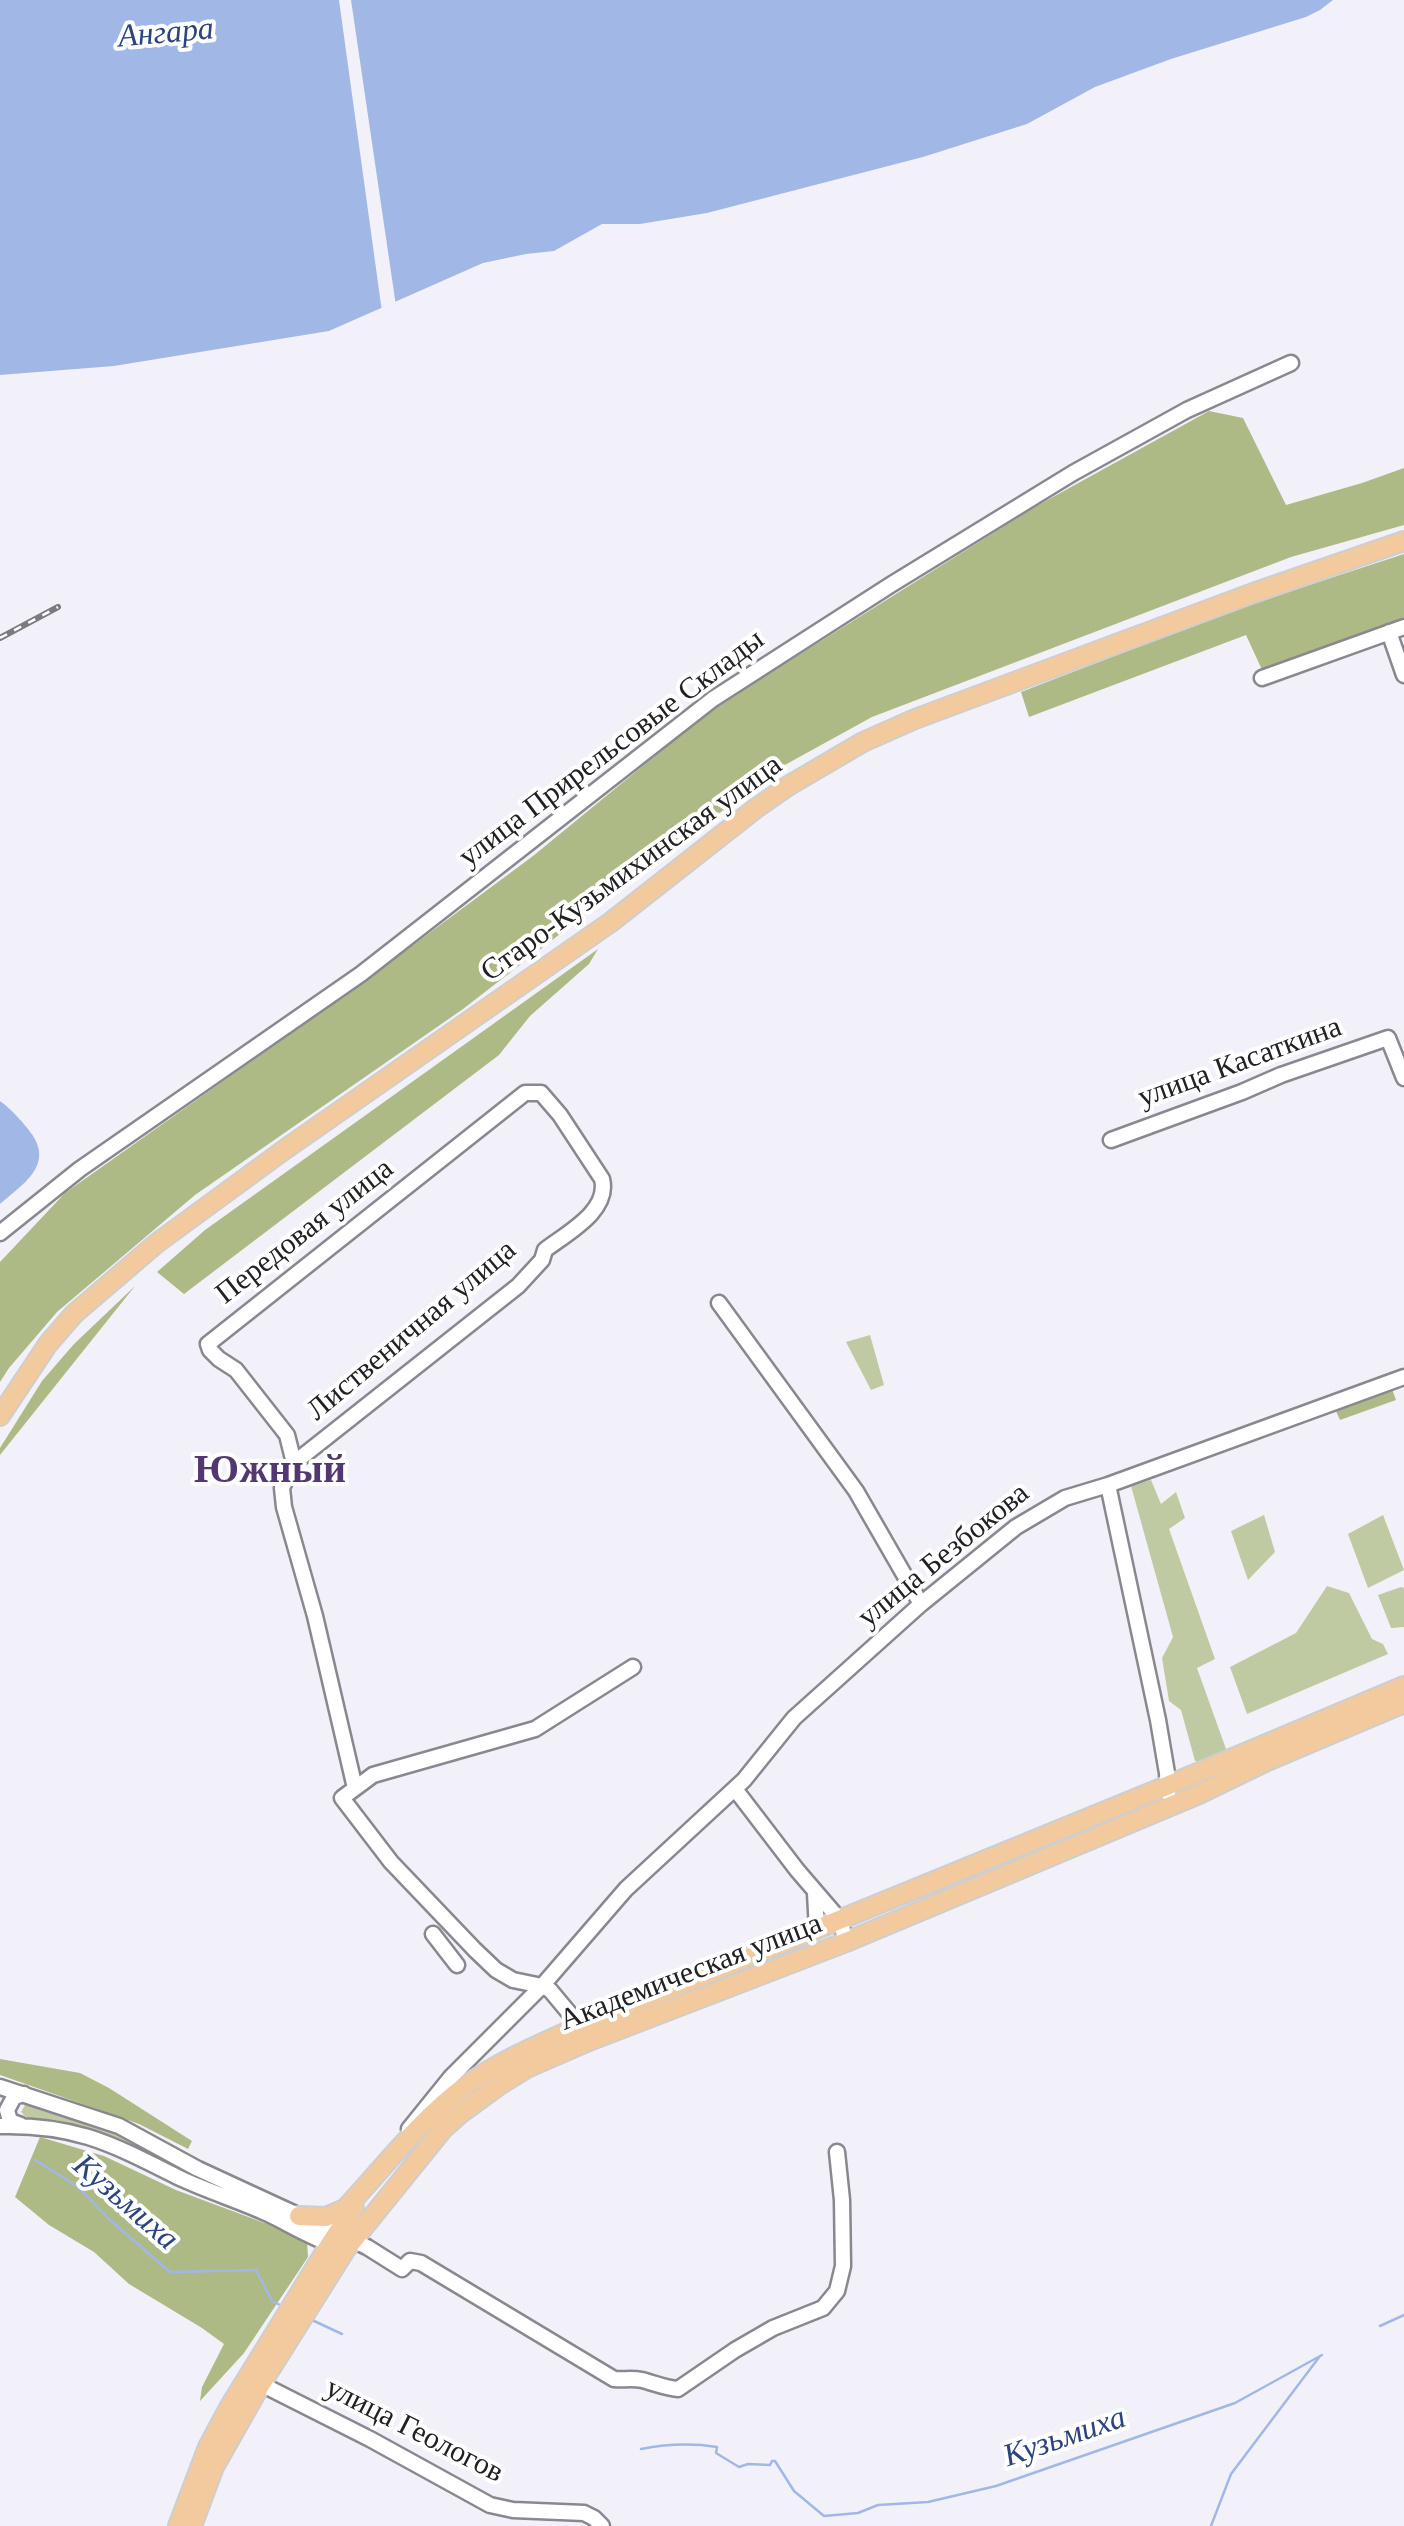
<!DOCTYPE html>
<html>
<head>
<meta charset="utf-8">
<style>
  body { margin:0 }
  canvas { display:block; background:#f2f1f9 }
</style>
</head>
<body>
<canvas width="1404" height="2526"></canvas>
<script>
const ctx = document.querySelector('canvas').getContext('2d');
ctx.lineJoin = 'round';
function paint(path, color) {
  ctx.fillStyle = color;
  ctx.fill(path, 'evenodd');
}
function stroke(path, color, width, dash) {
  ctx.strokeStyle = color;
  ctx.lineWidth = width;
  ctx.lineCap = dash ? 'butt' : 'round';
  ctx.setLineDash(dash || []);
  ctx.stroke(path);
}
function label(font, color, halo, rows, align = 'center') {
  ctx.font = font + ' Georgia,serif';
  ctx.lineWidth = 8;
  ctx.setLineDash([]);
  ctx.textBaseline = 'middle';
  ctx.strokeStyle = halo;
  ctx.fillStyle = color;
  for (const [text, x, y, turn = 0] of rows) {
    ctx.save();
    ctx.translate(x, y);
    ctx.rotate((+turn || 0) * Math.PI / 180);
    ctx.textAlign = isNaN(turn) ? turn : align;
    if (halo) ctx.strokeText(text, 0, 0);
    ctx.fillText(text, 0, 0);
    ctx.restore();
  }
}
paint(new Path2D(`
  M870,1335L884,1385L871,1390L846,1342Z
  M1151,1480L1161,1504L1176,1492L1185,1518L1169,1529L1215,1659L1197,1668L1226,1749L1218,1761H1195L1181,1710L1169,1701L1162,1658L1173,1637L1131,1486Z
  M1264,1515L1275,1552L1248,1580L1231,1531Z
  M1383,1515L1404,1570L1368,1588L1348,1534Z
  M1327,1586L1349,1593L1372,1639L1383,1644L1388,1654L1247,1714L1230,1667L1296,1633Z
  M1401,1587L1404,1588V1627L1391,1628L1378,1595Z
  M25,2105L50,2109L121,2133L173,2158L170,2163L80,2128L26,2117L21,2112Z`), '#c0caa2');
paint(new Path2D(`
  M1209,411L1243,418L1286,505L1362,483L1404,468V525L1291,557L872,717L783,766L648,866L463,1009L195,1195L57,1312L9,1368L0,1382V1262L65,1193L366,980L533,856L711,710L1033,508Z
  M1404,554V618L1263,672L1246,635L1029,717L1021,692L1236,609Z
  M598,949L589,964L530,1016L499,1055L184,1294L157,1272L205,1230Z
  M135,1286L0,1455V1448L42,1381L74,1344Z
  M1392,1389L1396,1400L1340,1420L1336,1411Z
  M0,2059L80,2073L109,2088L192,2141L188,2149L139,2124L0,2075Z
  M40,2137L104,2156L176,2190L270,2225L307,2242L308,2257L244,2353L200,2401L202,2387L224,2344L202,2328L129,2284L94,2252L49,2225L15,2197Z`), '#aeba86');
paint(new Path2D(`
  M0,0H1333L1320,10L1306,17L1171,59L1095,87L1027,124L923,157L707,213L640,224H602L554,251L526,254L483,263L329,331L114,366L0,375Z
  M0,1101C11,1109 19,1118 28,1129C56,1163 26,1182 0,1204Z`), '#a1b8e7');
paint(new Path2D(`
  M339,0H351L396,306L382,312Z`), '#f2f1f9');
stroke(new Path2D(`
  M35,2160L77,2186L110,2220L170,2272L256,2270L272,2301L282,2306
  M312,2320L342,2334
  M1380,2326L1404,2315
  M641,2449C667,2444 691,2443 717,2447L716,2453L739,2467L748,2464L770,2465L772,2461H775L794,2491L824,2516L858,2513L878,2505L928,2502L996,2486L1235,2403L1322,2355
  M1211,2526L1231,2474L1320,2356`), '#a1b8e7', 2.5);
const minor = new Path2D(`
  M1389,632L1404,675
  M1262,678L1404,627
  M1111,1140L1242,1092L1281,1075L1388,1038L1404,1078
  M0,1233L80,1169L361,974L713,699L892,584L1073,473L1187,410L1291,363
  M719,1303L856,1491L921,1604
  M294,1463L518,1286L542,1260L545,1250C567,1233 610,1211 602,1179L560,1115L541,1093H525L208,1344L210,1350L219,1359L236,1370L287,1435L294,1463L282,1488L284,1507L315,1616L355,1788
  M1108,1485L1158,1720L1167,1773L1168,1793
  M735,1789L797,1870L840,1920L846,1942
  M815,1893L817,1930
  M433,1934L457,1965
  M542,1986L513,1980L496,1970L475,1950L391,1862L342,1798L373,1775L535,1729L633,1667
  M542,1986L550,1990L580,2026
  M0,2087L119,2126L198,2169L367,2247L402,2269L410,2261L421,2263L614,2379C623,2380 632,2378 642,2380C654,2383 665,2388 678,2389L735,2350L773,2328L823,2308L837,2291L843,2266L842,2200L837,2152
  M21,2125L10,2121L7,2110L14,2097L24,2094
  M0,2126C79,2124 115,2146 182,2179C210,2192 240,2201 268,2214C291,2225 313,2239 338,2247
  M409,2129L451,2077L542,1986L626,1889L744,1780L794,1718L921,1604L1016,1527L1065,1498L1108,1485L1404,1377
  M261,2384L370,2439L490,2505L513,2510L584,2513L594,2518L602,2526`);
const major = new Path2D(`
  M0,1416L48,1344L74,1314L157,1243L284,1150L611,922L755,809L788,786L863,742L915,719L1253,593L1404,541
  M299,2216L326,2217L345,2209C383,2168 419,2121 464,2087C499,2061 540,2044 580,2026L1169,1785L1404,1686
  M178,2526L208,2447L230,2406L330,2244L354,2208
  M192,2526L214,2467L261,2384L346,2249L443,2129L461,2113L498,2086L527,2068L589,2041L846,1942L963,1893L1199,1794L1267,1761L1404,1703`);
stroke(minor, '#89888f', 19);
stroke(major, '#cececf', 22);
stroke(minor, '#fff', 14);
stroke(major, '#f3ca9e', 18);
const rail = new Path2D(`
  M0,638L58,607`);
stroke(rail, '#7b7b80', 6);
stroke(rail, '#fff', 2.5, [8]);
label('30px', '#212124', '#fff', [
  ["улица Прирельсовые Склады",612,749,-37],
  ["Старо-Кузьмихинская улица",632,869,-36],
  ["улица Касаткина",1240,1063,-20],
  ["Передовая улица",305,1232,-38],
  ["Лиственичная улица",412,1331,-40],
  ["улица Безбокова",944,1556,-39],
  ["Академическая улица",691,1973,-21],
  ["улица Геологов",414,2431,27]
]);
label('italic 32px', '#2b447e', '#fff', [
  ["Ангара",166,34,-5],
  ["Кузьмиха",125,2203,41],
  ["Кузьмиха",1065,2438,-19]
]);
label('bold 40px', '#533772', '#fff', [
  ["Южный",270,1472]
]);
</script>
</body>
</html>
